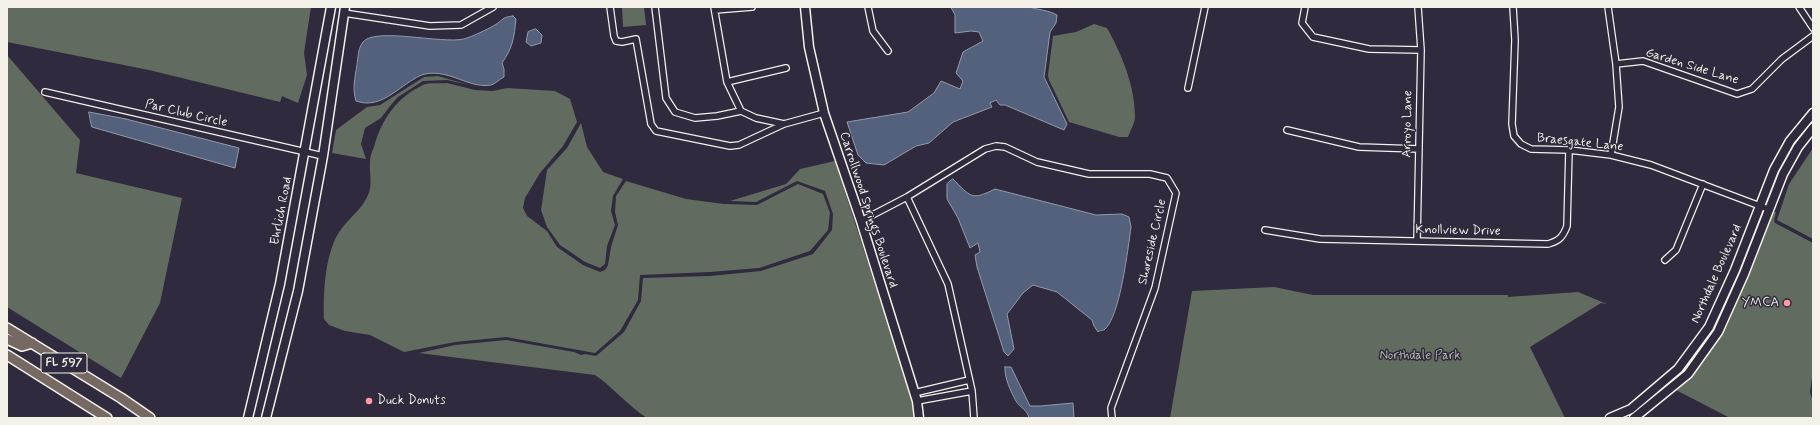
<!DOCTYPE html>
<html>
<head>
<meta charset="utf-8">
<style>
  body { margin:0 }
  #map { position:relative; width:1820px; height:425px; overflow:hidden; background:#2f2a3d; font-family:Mynerve,sans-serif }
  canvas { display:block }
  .frame { position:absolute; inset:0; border:8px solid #f4f1e8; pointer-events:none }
</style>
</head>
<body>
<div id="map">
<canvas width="1820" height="425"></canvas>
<div class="frame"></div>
</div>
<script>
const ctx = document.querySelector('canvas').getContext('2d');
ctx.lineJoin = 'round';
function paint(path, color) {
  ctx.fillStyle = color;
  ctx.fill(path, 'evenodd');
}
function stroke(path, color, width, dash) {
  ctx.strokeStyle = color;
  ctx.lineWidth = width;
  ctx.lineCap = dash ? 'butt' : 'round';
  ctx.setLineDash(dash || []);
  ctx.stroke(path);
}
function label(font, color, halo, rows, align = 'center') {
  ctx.font = font + ' Mynerve,sans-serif';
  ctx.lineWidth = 3;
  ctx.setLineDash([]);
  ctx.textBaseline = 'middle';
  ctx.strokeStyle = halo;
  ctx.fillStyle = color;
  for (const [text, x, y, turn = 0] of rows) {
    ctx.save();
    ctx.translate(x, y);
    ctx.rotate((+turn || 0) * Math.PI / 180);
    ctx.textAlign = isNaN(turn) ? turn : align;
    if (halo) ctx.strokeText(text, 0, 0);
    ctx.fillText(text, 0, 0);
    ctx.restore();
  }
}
paint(new Path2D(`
  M7,7H311L304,53L307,75L298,103L282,96L280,102L149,70L7,42Z
  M622,7H644L646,25L623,27Z
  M1094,24L1107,28C1122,55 1135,86 1135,117C1135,123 1130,131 1128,137H1119L1069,122L1049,80L1048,75L1053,36L1076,32Z
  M7,55L80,140L76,173L182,198L160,303L121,378L7,307Z
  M438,76L469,85L447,80L423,81L398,97L390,106L381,118L365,128L361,144L366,159L332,153L336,130L367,107L380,105L424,77Z
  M447,83L475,90L493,91L507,88L555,91L570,99L577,122L563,146L540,173L525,198L523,208L527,216L547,231L557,247L583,265L600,272L605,270L608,265L611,247L618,225L615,212L616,196L626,181L686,199L724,204L757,205L798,184L823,194L830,213L828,230L810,251L759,268L710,272L640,275L638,300L620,331L595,353L506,337L455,342L404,352L370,335L345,331L329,325L324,319C323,293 325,249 342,228C351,216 362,209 368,195C373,185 369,172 370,161C370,157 372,151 374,147C381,120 397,97 423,85C429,82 440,84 447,83Z
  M581,123L587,147L603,172L623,179L613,196L611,211L615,225L607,246L605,264L600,268L585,262L560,245L547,227L541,210L547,170L567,148Z
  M1813,148V239L1777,220L1789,184Z
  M835,161L913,402L915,418H647C628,406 614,388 595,375L419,353L455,345L506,340L574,352L581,355L585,354L596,356L624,332L641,301L643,278L710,276L761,271L813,254L832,230L833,214L825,191L797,181L756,202L730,201L786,184L800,169Z
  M1772,212H1776L1774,220L1775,223L1813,243V370L1810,392L1813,402V418H1730L1676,390L1689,379L1722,333Z
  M1274,287L1313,295H1508V297L1578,292L1607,304L1601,303L1530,347L1565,418H1170L1192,291Z`), '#626b5f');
const water = new Path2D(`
  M951,7H1029C1039,10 1048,10 1057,15L1056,23L1050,32L1044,77L1067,124L1064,130L1005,105H1000L996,100L990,103L992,107L953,122L929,143L916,146L884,165L866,163L858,155L847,122L908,112L934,93L941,81L960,89L963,81L956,73L963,52L983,41L979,32L971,31L955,33V15Z
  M513,16L516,19C514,38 513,47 502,63L504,69V77C500,79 495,84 491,85C469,89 450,69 425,74C421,75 417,77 414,79C394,91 379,109 356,101C352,89 355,77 357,65C358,58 358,48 363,42C375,27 441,44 464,39C474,36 486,30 495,25C503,20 502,17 513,16Z
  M536,29L542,35L541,43L531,46L526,42L528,32Z
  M89,112L126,119L239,148L235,168L92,127Z
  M953,179C971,197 971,201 995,189L1096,215L1122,214L1129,217L1131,227C1128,248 1120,318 1104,330C1103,330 1098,331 1098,332L1094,326L1092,320L1057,292L1033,285L1023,293L1007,314L1014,349L1008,356L1004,352L977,267L975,255L980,252L978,243L970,248L958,218L947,199V184Z
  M1005,367H1011L1030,406H1040L1073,403L1074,418H1029C1027,409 1020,408 1016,401C1011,392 1004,377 1005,367Z`);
paint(water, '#53617c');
stroke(water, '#939ba7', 1);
const street = new Path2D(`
  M610,7L614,36L616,41L622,42L636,39L651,124L656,131L730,146L739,145L784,124
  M655,7L666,98L675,112L695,118L717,116L741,111
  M714,7L727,82L741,111L756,118L784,124L824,113
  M868,7L873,31L888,51
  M1305,7L1302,23L1313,37L1369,49L1421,50
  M1513,7L1515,40L1512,124L1514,136L1521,144L1531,149L1569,150L1611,155L1651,165L1768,209
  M1608,7L1616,64L1619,107L1611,155
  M1799,7L1813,28
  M715,10L752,7
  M344,13L430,26L461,25L493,7
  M1616,64L1643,61L1737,94L1752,89L1782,59L1813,36
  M727,82L786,68
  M1188,88L1205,7
  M45,92L323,156
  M1287,130L1359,147L1419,149
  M907,197L948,284L972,391L974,418
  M861,221L907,197L985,149L996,146L1005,147L1037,162L1089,174H1150L1167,178L1176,193L1155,288L1111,408L1112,418
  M1265,230L1320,239L1548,244C1559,241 1563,237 1567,226L1569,150
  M1417,241L1421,50L1418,7
  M1665,260L1676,250L1703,184
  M914,393L969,380
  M917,401L972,391`);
const secondary = new Path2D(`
  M805,7L809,47L824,113L861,221L917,401L919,418
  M248,418L280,284L331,7
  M266,418L298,291L323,156L345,7
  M1610,418L1631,409L1678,369L1709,327L1735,270L1774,170L1790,141L1813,113
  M1634,418L1688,374L1718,332L1744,274L1783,174L1798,147L1813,128`);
const primary = new Path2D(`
  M7,328L121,398L150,418
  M7,339L22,346L32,343
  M7,355L107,418`);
stroke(street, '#f4f1e8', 8);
stroke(secondary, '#f4f1e8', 11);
stroke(primary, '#f4f1e8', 12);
stroke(street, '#2f2a3d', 5.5);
stroke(secondary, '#2f2a3d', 8);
stroke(primary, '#766964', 9);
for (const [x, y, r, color] of [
  [1787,303,4,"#ff9aa2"],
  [369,401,4,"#ff9aa2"]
]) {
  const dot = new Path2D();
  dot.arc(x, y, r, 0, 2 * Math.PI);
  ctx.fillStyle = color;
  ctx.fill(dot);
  stroke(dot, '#2f2a3d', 1.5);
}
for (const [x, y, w] of [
  [64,363,46]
]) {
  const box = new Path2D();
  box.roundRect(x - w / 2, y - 10, w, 20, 3);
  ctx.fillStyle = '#2f2a3d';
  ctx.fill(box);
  stroke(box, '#f4f1e8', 1);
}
label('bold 12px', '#f4f1e8', null, [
  ["FL 597",64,363]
]);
label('13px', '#f4f1e8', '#2f2a3d', [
  ["Garden Side Lane",1692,67,17],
  ["Par Club Circle",186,114,13],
  ["Arroyo Lane",1408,124,-89],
  ["Braesgate Lane",1580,143,6],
  ["Carrollwood Springs Boulevard",868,210,72],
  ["Ehrlich Road",282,211,-79],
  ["Knollview Drive",1458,231,1],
  ["Shoreside Circle",1153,242,-77],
  ["Northdale Boulevard",1717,274,-66]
]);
label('13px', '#f4f1e8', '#2f2a3d', [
  ["YMCA",1779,303],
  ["Duck Donuts",377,401,"left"]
], 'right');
label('13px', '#b2b5aa', '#2f2a3d', [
  ["Northdale Park",1420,356]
]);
</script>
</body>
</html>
